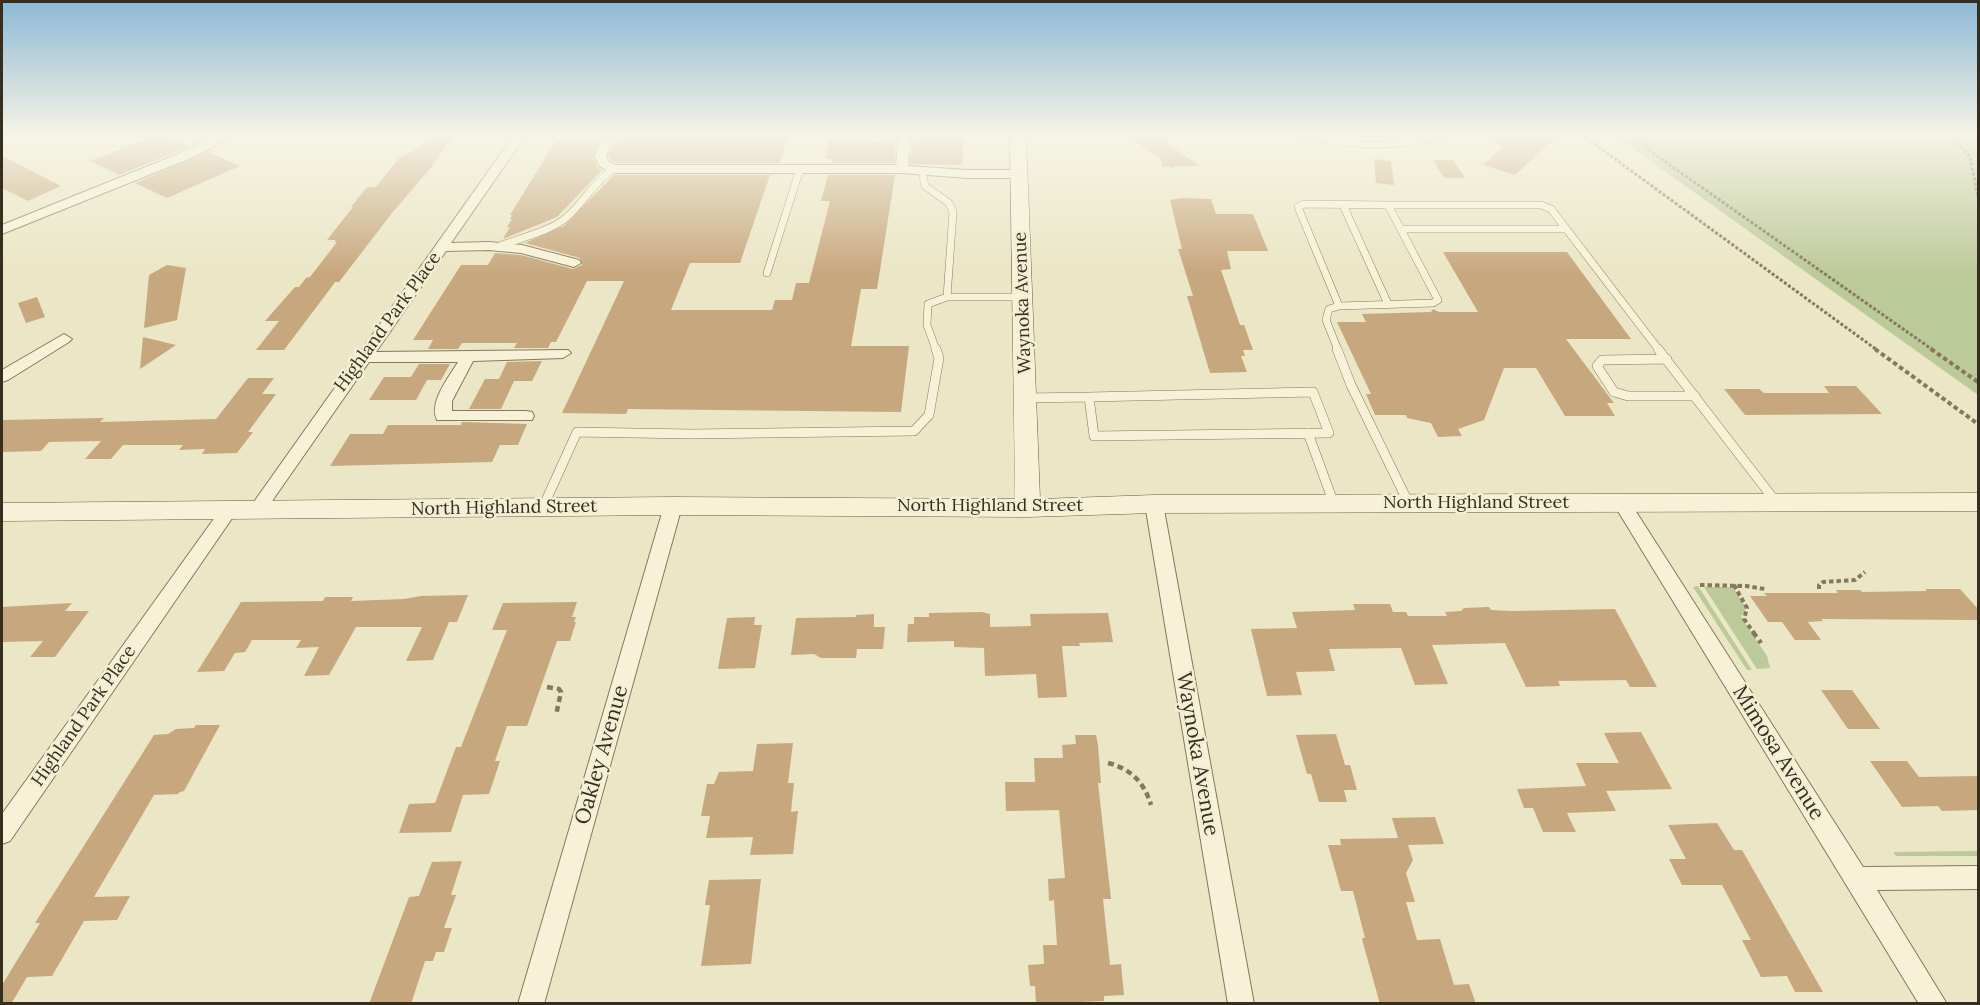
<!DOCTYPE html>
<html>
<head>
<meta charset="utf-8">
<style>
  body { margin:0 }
  #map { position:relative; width:1980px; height:1005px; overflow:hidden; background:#ebe6c5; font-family:Lora,serif }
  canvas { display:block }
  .frame { position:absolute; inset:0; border:3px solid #362e1f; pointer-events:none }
</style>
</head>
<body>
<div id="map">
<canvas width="1980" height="1005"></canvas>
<div class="frame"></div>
</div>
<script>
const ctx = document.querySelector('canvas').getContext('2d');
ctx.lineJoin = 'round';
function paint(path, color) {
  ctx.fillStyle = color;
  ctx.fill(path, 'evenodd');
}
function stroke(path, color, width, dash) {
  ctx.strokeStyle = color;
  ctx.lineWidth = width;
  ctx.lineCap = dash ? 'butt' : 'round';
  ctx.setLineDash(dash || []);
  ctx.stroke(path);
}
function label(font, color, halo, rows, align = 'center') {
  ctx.font = font + ' Lora,serif';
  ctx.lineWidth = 5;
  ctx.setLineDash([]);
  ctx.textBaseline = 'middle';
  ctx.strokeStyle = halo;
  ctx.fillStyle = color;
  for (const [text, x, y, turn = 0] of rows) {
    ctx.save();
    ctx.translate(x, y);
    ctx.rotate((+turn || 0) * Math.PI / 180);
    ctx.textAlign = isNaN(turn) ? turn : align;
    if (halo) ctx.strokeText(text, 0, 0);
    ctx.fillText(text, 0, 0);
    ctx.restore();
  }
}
paint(new Path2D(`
  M1614,135H1978V395Z
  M1698,586L1752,670H1747L1693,587Z
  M1704,587H1733L1746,608L1741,617L1767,656L1770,668L1757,669Z
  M1978,851V856H1896L1893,852Z`), '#bcc999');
paint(new Path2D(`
  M158,135L191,146L119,175L90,161Z
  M432,135H454L429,170L392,213L339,282H335L330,289L284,350H256L279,321H265L295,287H299L306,278L310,277L337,242H334L336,240H327L353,207H351L367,187H376L400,157L418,148Z
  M628,135H787L780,163H617L610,159L608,156L617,141H625Z
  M964,135L962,165L910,164L913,141H922V136Z
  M1125,135H1165L1168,144L1200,166H1174L1175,168L1162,166L1161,159Z
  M1489,135H1558L1515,175L1483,165L1503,147Z
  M576,140L600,141L592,157L597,167L602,170L557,217L503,239L510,227H507L512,219H510L512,215H510L549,152L557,141Z
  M829,140L896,141L894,163H831L832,159H826Z
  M208,152L240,166L167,198L135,183Z
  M2,156L61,186L28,201L2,188Z
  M1374,159L1391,161L1394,185L1376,183Z
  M1433,160H1453L1465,178H1444Z
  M614,175H770L740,263H690L671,310H772L775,300H792L796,283H809L830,201H821L828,175H895L877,289H861L851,346H909L901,412L628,409L626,414L562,413L624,281H587L556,342H551L548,348H514L517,343H462L458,349H428L433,340H413L461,265H488L495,253L521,255L573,269L582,265L580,258L525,243L564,226Z
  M1182,198L1211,199L1216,214H1253L1268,251H1227L1231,269L1221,270L1240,325H1244L1253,350H1243L1245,356H1241L1247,372L1210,373L1187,296H1193L1178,249H1182L1170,200Z
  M1443,252H1567L1631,339H1566L1614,403H1607L1615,416H1565L1536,368H1504L1484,420L1458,429L1462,436L1438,437L1431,423L1407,418L1406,415H1375L1366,394H1371L1337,322H1366L1362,314L1431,312L1433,309L1439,312H1478Z
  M167,265L186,268L177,320L144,328L149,275Z
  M37,297L45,317L26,323L18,303Z
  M143,337L176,345L140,369Z
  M542,361L532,381H514L501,409H469L485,379H499L507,362Z
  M419,364H450L441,380H427L416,400H369L384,377H411Z
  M248,378H274L262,394H276L248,432H253L237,453L202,454L205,449L179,450L183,445H123L111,459H85L101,441L49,442L41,451L2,452V420L104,418L100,422L216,419Z
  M1824,386H1856L1882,414L1745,415L1724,389H1759L1764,393H1829Z
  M462,422L527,424L518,445H500L492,462L330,466L350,434H383L388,425H461Z
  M1925,589H1960L1978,609V620L1821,619L1823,621L1808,622L1821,640H1795L1782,622H1768L1750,596H1767L1764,593H1838L1836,590H1860L1862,592L1927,591Z
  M468,595L457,622H449L433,660L406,661L422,627H356L329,675L304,676L319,647L296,648L301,640H252L245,652L235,653L224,671L197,672L241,602L323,601L325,597H353L351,601L404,599L421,596Z
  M577,602L572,617H576L574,622H576L570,641H557L527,726H507L495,761H500L489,794L463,795L451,832L399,833L409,804L435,803L456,747H461L507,630H492L503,603Z
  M72,603L65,611H89L55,657H30L43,641L2,642V607Z
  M1353,604H1390L1393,612H1406L1408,616H1447L1445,612L1461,611L1464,608L1489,607L1491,610L1511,611L1615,609L1657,687H1630L1626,680L1558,681L1560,686L1526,687L1505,643L1432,645L1448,684L1415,685L1401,648L1329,649L1335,671L1296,672L1302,695L1267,696L1251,629L1297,628L1292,612L1355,610Z
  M982,612L990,614V627L1031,626L1030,614L1108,613L1113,642L1079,643L1080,646H1062L1067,697L1038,698L1036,674L985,676L984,648L954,647V641L907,642L908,624H914V617H929V613Z
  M874,614V627H885L883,649H857L856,658H821L814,654L791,655L796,618L856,617V615Z
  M755,617L754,625H762L755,668L718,669L727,618Z
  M1821,690H1852L1880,729H1848Z
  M196,725H220L184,791L180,792L178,794L154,795L94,897L130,896L117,920L84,921L52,976L27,977L11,1004H2V985L40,923H35L154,735L168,734L176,729L194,728Z
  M1641,732L1672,789L1606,791L1616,811L1567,813L1576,832H1543L1533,808H1524L1517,789L1586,786L1576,763H1619L1604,733Z
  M1336,734L1345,765H1350L1357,790H1344L1347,802H1319L1311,774H1307L1296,735Z
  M1075,735H1096L1098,745L1101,783H1098L1111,899H1103L1110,965L1121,964L1124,995L1104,996V1001L1036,1004L1035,986H1030L1028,965L1044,964L1043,945H1057L1054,900L1049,901L1048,879L1065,878L1059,810L1006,811L1005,782H1035L1034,758H1063L1062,745L1076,744Z
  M793,743L788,783H794L791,812L798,811L793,854L750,855L753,837L706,838L710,816H701L707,784H714L719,772L753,771L757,744Z
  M1870,761H1907L1919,777L1978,776V810L1942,811L1938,806L1902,807Z
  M1435,817L1444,844L1408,845L1413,860L1406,873L1415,902H1406L1417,940L1440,939L1454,985L1469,984L1476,1004H1380L1363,943L1362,938H1365L1353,891H1341L1328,845H1341L1340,839L1398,838L1392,818Z
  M1717,823L1734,850H1742L1823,992H1795L1787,976L1761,977L1742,940H1751L1722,885H1682L1669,859H1686L1668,825Z
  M462,861L451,895H456L444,928H452L444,952H436L433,961H425L411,1004H369L409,897L419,896L432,862Z
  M761,879L751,964L701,966L710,905H705L709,880Z`), '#c7a77d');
const laneFar1 = new Path2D(`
  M922,171L925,186L949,203L953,212L947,297
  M1304,204L1388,205L1438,300L1433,303L1339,306L1298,207Z
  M1343,205L1388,304
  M1388,205H1541L1551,209L1659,350
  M1401,229H1566
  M497,247C517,239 552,231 567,217C584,202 594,182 613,169
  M767,273L800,169
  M936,350L927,325L928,304L947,297H1022
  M1338,350L1326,320L1329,309L1339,306`);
const lane = new Path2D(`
  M1337,349L1351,385L1409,504
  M1658,349L1776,502
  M1667,359L1602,360L1597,366L1614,392L1628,396H1695
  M1313,392L1329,433L1094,436L1089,397Z
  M1026,398L1089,397
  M1308,433L1334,504
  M543,507L577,432L691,434L914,431L929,415L939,358L936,349`);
const street = new Path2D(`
  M216,135H230L212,148L191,158L2,234V225L183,152Z
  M514,135H526L451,243L489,242L522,245L579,260L581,263L574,267L521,253L489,250L446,251L376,352L568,350L571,353L563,358L473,361L452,401V411H526L532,412L534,416L532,420H437C428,403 449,377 458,362H369L263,514L257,516L251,514L248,510L251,506Z
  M606,135H618L606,156L608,161L616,165H896L899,135H911L908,166L967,170H1019L1025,174L1019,178H967L902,173H613L599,166L594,156Z
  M1297,135C1322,133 1347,141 1372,142C1396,142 1419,135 1441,135L1443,137L1441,139C1393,152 1347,149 1299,137Z
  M64,334L72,339L69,342L8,380L2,382V370Z
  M1622,497L1628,499L1863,867L1978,866V889L1877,890L1947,1004H1919L1613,503L1616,499Z
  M1154,498L1160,500L1163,504L1254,1004H1228L1145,504L1148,500Z
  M673,500L679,502L682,506L544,1004H518L664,506L667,502Z
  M229,504L235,506L238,510L235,514L10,841L2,844V814L223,506Z`);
const secondary = new Path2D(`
  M1010,135H1026L1040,499L1154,495L1978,493V511L1154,513L1028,517L673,515L2,521V503L673,497L1015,499Z`);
stroke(laneFar1, '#85785c', 8);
stroke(lane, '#85785c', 10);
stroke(street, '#85785c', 2);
stroke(secondary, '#67593f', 1);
stroke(new Path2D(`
  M1582,135L1877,350
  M1652,135L1638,138L1650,151L1933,350
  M1951,135L1970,157L1978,197`), '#85785c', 3, [3, 2]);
stroke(new Path2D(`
  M1875,349L1978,424
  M1931,349L1978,382
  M1700,585L1746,586L1765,589
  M1734,585L1747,608L1744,619L1754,633
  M1819,589V585L1823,582L1855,580L1865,572`), '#85785c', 4, [4.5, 3]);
stroke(new Path2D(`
  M1753,632L1761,643
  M547,687L559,689L561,692L556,715
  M1108,763C1131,769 1144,782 1151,805`), '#85785c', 4.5, [6, 4]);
stroke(laneFar1, '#f7f2d7', 7);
stroke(lane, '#f7f2d7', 9);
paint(street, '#f7f2d7');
paint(secondary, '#f7f2d7');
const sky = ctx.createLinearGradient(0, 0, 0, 275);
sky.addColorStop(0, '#8db8d6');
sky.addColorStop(0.49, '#f6f4e5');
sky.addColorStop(1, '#f6f4e500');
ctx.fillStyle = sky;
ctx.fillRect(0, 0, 1980, 275);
label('18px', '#362e1f', '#f3efd4', [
  ["Waynoka Avenue",1023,303,-92],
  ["Highland Park Place",388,322,-54],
  ["North Highland Street",1476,503],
  ["North Highland Street",990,506],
  ["North Highland Street",504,508,-1],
  ["Highland Park Place",84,716,-55]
]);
label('21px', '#362e1f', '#f3efd4', [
  ["Mimosa Avenue",1778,753,58],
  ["Waynoka Avenue",1197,754,80],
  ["Oakley Avenue",602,755,-74]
]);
</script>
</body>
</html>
